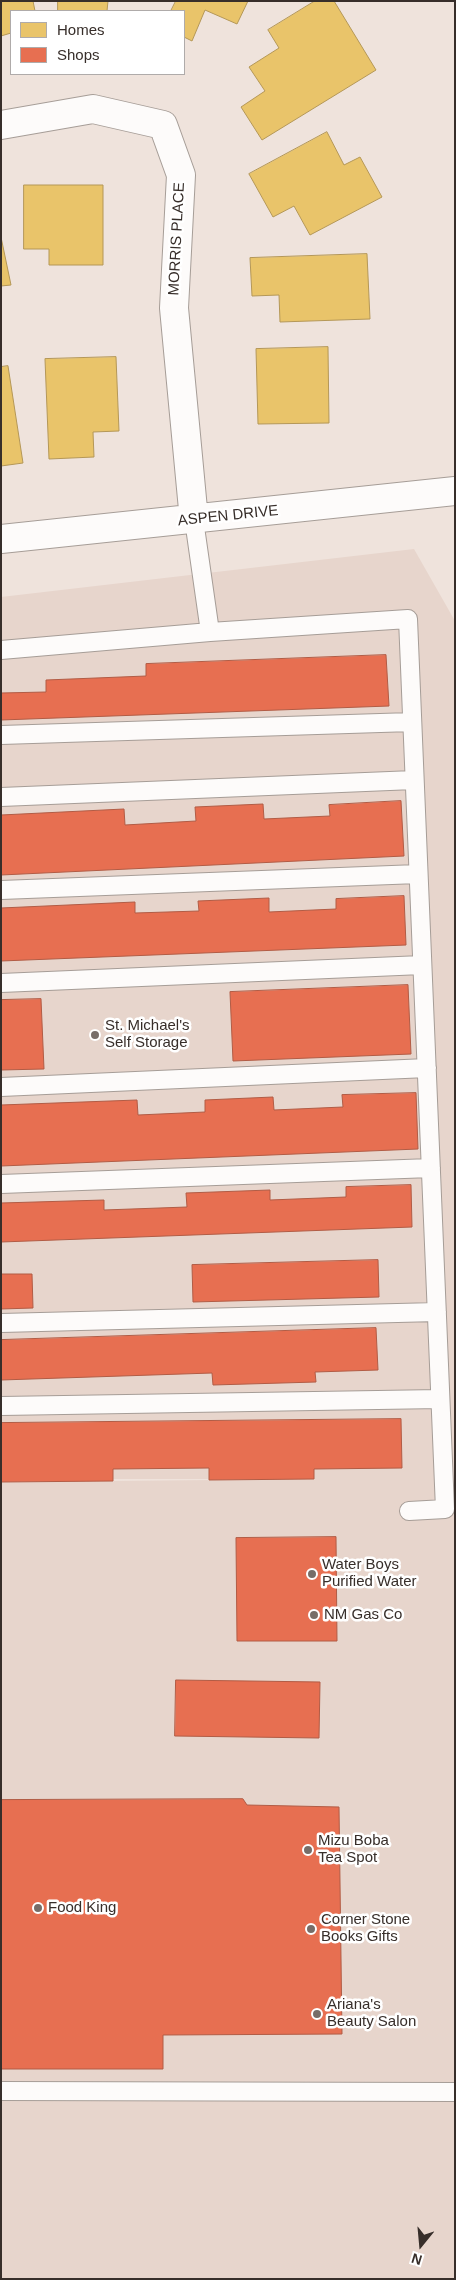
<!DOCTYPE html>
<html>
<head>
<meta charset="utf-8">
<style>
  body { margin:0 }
  #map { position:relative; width:456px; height:2280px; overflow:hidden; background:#efe3dc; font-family:Helvetica,sans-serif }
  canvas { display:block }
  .frame { position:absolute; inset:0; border:2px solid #372e2a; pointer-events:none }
  .legend { position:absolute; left:10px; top:10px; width:175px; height:65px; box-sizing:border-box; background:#fff; border:1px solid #afabaa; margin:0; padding:6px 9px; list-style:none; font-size:15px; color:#372e2a }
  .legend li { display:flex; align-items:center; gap:10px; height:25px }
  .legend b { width:25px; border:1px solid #afabaa }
  .north { position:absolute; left:396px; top:2220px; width:50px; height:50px; -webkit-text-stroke:4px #fff; paint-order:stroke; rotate:197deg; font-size:14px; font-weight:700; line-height:20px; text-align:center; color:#372e2a }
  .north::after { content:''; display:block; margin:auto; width:18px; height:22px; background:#372e2a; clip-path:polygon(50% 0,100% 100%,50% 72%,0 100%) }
</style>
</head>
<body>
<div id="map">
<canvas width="456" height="2280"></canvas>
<div class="frame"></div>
<ul class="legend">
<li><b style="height:14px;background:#e9c46a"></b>Homes</li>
<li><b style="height:14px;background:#e76f51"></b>Shops</li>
</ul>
<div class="north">N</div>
</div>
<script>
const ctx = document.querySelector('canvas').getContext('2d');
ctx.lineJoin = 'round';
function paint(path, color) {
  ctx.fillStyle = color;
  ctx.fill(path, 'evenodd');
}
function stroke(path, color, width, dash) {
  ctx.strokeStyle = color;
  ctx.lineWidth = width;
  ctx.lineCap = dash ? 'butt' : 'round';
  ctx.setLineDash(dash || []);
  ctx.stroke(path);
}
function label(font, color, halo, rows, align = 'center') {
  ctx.font = font + ' Helvetica,sans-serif';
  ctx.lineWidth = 5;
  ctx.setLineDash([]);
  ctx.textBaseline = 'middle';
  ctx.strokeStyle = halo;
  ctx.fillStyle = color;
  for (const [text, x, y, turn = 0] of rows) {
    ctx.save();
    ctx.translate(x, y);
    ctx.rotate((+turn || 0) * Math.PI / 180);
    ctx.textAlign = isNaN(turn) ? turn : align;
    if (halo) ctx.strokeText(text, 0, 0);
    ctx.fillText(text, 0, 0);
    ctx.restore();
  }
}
paint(new Path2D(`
  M414,549L455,621V2279H1V1482L321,1479H1V597Z`), '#e7d5cc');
const homes = new Path2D(`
  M1,1H33L35,11H11V33L1,36Z
  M58,1H108L107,11H58Z
  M176,1H248L237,24L205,10L192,41L184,37V11H171Z
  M315,1H334L376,70L262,140L241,107L265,91L249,67L279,48L268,30Z
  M327,132L344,165L360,157L382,197L310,235L294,206L273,217L249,174Z
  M24,185H103V265H49V249H24Z
  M1,237L11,285L1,286Z
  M367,254L370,319L280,322L279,295L252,296L250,258Z
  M328,347L329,423L258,424L256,349Z
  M116,357L119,431L93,432L94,457L49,459L45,359Z
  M8,366L23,463L1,466V367Z`);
paint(homes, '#e9c46a');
stroke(homes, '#b49757', 1);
const shops = new Path2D(`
  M386,655L389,706L1,720V693L46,692V680L146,676V664Z
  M401,801L404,856L1,875V815L124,809L125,825L196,821L195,807L263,804L264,819L330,816L329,805Z
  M404,896L406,945L1,961V908L135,902V913L199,911L198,901L269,898V912L336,909V899Z
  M408,985L411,1054L233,1061L230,992Z
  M41,999L44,1069L1,1070V1000Z
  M416,1093L418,1149L1,1166V1105L137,1100L138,1115L205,1112V1100L273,1097L274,1110L343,1107L342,1095Z
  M411,1185L412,1227L1,1242V1203L104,1200V1210L187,1207L186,1193L270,1190V1200L346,1197V1187Z
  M378,1260L379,1297L193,1302L192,1265Z
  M1,1274H32L33,1308L1,1309Z
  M376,1328L378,1370L315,1372L316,1382L213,1385L212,1373L1,1380V1340Z
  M401,1419L402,1468L314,1469V1479L209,1480V1468L113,1469V1481L1,1482V1423Z
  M336,1537L337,1641H237L236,1538Z
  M176,1680L320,1682L319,1738L175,1736Z
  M243,1799L247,1805L339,1807L342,2034L163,2035V2069H1V1800Z`);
paint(shops, '#e76f51');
stroke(shops, '#b25c45', 1);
const service = new Path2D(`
  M194,520L210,632L408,619L445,1509L409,1511
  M1,650L210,632
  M1,735L412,722
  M1,797L414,780
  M1,890L418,874
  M1,983L422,965
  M1,1087L427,1068
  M1,1184L431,1168
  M1,1323L437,1312
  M1,1406L440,1399
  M1,2091L455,2092`);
const minor = new Path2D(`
  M1,125L93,109L163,125L181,175L174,308L194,520
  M1,539L455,491`);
stroke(service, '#a69d97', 20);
stroke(minor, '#a69d97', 30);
stroke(service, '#fdfbfa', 18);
stroke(minor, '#fdfbfa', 28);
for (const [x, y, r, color] of [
  [95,1035,5,"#776d68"],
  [312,1574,5,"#776d68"],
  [314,1615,5,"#776d68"],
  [308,1850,5,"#776d68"],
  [38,1908,5,"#776d68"],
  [311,1929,5,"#776d68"],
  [317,2014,5,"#776d68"]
]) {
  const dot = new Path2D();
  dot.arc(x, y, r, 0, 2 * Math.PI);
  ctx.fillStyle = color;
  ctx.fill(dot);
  stroke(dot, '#fff', 2);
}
label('15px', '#372e2a', '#fff', [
  ["MORRIS PLACE",177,239,-87],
  ["ASPEN DRIVE",228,516,-6]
]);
label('15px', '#372e2a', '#fff', [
  ["St. Michael's",105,1026],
  ["Self Storage",105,1043],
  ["Water Boys",322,1565],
  ["Purified Water",322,1582],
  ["NM Gas Co",324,1615],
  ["Mizu Boba",318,1841],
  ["Tea Spot",318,1858],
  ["Food King",48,1908],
  ["Corner Stone",321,1920],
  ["Books Gifts",321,1937],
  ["Ariana's",327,2005],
  ["Beauty Salon",327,2022]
], 'left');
</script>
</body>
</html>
